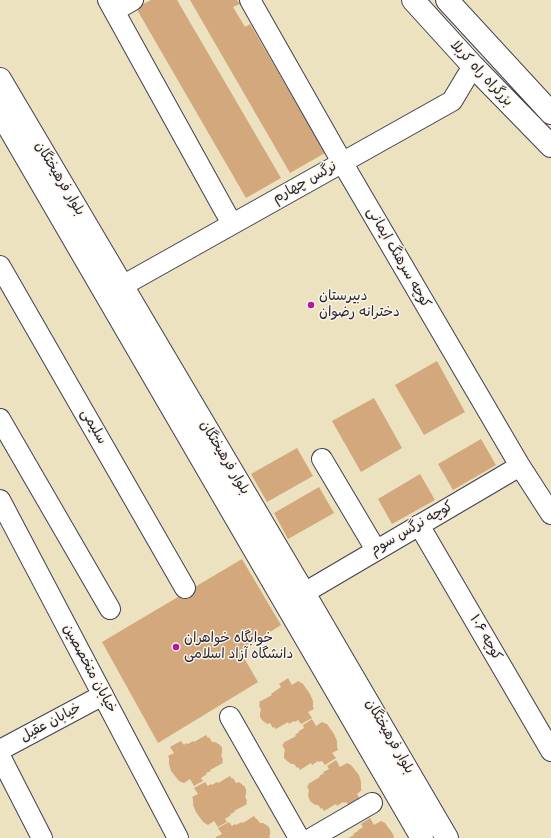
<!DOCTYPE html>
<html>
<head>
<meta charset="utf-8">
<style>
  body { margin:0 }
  canvas { display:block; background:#ede2c0 }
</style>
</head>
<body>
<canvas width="551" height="838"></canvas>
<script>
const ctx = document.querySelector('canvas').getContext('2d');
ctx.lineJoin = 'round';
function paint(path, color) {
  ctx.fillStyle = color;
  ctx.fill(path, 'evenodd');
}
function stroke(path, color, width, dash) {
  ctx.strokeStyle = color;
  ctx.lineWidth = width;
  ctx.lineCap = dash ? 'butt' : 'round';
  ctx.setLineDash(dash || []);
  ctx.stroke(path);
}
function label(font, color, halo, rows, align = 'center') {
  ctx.font = font + ' Mynerve,"Playpen Sans Arabic",sans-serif';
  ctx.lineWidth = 3;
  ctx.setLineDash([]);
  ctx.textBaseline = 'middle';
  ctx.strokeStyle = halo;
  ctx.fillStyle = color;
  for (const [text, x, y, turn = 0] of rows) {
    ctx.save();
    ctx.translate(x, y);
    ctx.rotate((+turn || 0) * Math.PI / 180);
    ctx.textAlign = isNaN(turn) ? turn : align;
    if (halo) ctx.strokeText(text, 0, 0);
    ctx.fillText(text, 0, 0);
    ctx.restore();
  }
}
paint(new Path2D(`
  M151,0H177L281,178L246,198L136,8Z
  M190,0H237L240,4L233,7L245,27L250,24L325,153L290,173Z
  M437,361L465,412L424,435L395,385Z
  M374,398L402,448L361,472L332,421Z
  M481,439L496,465L453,490L438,464Z
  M297,448L313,476L267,502L251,474Z
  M420,474L435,500L392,524L378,499Z
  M319,487L334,513L288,539L274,513Z
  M242,559L281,625L240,651L258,682L158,743L102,642Z
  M288,678L292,685L298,681L303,684L310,694L313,701V707L314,709L308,712L312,718L301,724L298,720L295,722L294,721L289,724L288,722L276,729L274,727L273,728L270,723L267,724L262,720L260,717V713L261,710L259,705L260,704L259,702L272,695L271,694L281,687L279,684Z
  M312,719L316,726L322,722L327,724L334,734L337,741V747L338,750L332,753L336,758L325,765L322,761L319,762L318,761L312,765L311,763L300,770L298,767L297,768L294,764H291L286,760L284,758V754L285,750L282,745L284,744L283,743L296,736L295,735L299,732V731L304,728L303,725Z
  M206,735L208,738L209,737L212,742H215L220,745L222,748V754L221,755L223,760L222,761L223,763L210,770L211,771L206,773L207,774L201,778L203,781L194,786L190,779L184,783L179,781L171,771L169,764V758L168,756L174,753L170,747L181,741L184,745L186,743L188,744L193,741L194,742Z
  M336,760L340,767L347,763L351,765L359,775L361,782V789L362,790L357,794L360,799L349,806L346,802L344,803L343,802L337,806L336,804L324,811L322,808L321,809L318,805H315L310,801L309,799L308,795L309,791L307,786L309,785L308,784L320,777L319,776L324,773L323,772L329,769L327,766Z
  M230,776L232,779L233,778L236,783L239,782L244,786L246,789V795L245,796L247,801L246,802L247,804L234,811L235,812L230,814L231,815L225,819L227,822L218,827L214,821L208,825L203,822L196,812L193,805V799L192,797L198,794L194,788L205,782L208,786L211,784L212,785L217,782L218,783Z
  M254,816L256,819H257L260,823H263L268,826L270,829V835L269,836L270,838H216V837L222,834L218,828L229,822L232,826L235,824L236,825L242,822L243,823Z
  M370,818L374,825L381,821L385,823L393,834L394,838H348L354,835L353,834L358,831H357L363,827L361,824Z`), '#d3a87c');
const minor = new Path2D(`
  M108,0L232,224
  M250,0L342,162L520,466L551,514
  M114,11L133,0
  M0,266L185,588
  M122,286L452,101L473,66
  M0,419L110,609
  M322,459L376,550
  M0,500L178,838
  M419,525L551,751
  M304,593L520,466
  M230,717L299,838
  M0,750L103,695
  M0,756L42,838
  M312,838L372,803`);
const major = new Path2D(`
  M0,79L304,593L447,838
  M0,112L422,838`);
const highway = new Path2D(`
  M413,0L473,66L551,146
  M447,0L551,113`);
stroke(minor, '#403f4f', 22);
stroke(major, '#403f4f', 24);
stroke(highway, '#403f4f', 24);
stroke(minor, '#fff', 20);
stroke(major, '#fff', 22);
stroke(highway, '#fff', 22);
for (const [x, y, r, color] of [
  [311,305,4,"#b5179e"],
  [176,647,4,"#b5179e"]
]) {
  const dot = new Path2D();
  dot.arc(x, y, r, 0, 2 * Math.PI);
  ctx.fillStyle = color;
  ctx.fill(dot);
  stroke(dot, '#fcf5e5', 1.5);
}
label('14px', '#22223b', '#fcf5e5', [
  ["بزرگراه راه کربلا",481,74,47],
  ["بلوار فرهیختگان",59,179,59],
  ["نرگس چهارم",305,183,-29],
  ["کوچه سرهنگ ایمانی",398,258,60],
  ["سلیمی",93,427,60],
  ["بلوار فرهیختگان",224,458,59],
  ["کوچه نرگس سوم",412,529,-30],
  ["کوچه ۱۰۶",485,638,60],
  ["خیابان متخصصین",89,669,62],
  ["خیابان عقیل",51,723,-28],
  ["بلوار فرهیختگان",389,737,60]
]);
label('14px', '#22223b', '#fcf5e5', [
  ["دبیرستان",319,297],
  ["دخترانه رضوان",319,313],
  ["خوابگاه خواهران",184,639],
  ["دانشگاه آزاد اسلامی",184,655]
], 'left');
</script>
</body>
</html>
